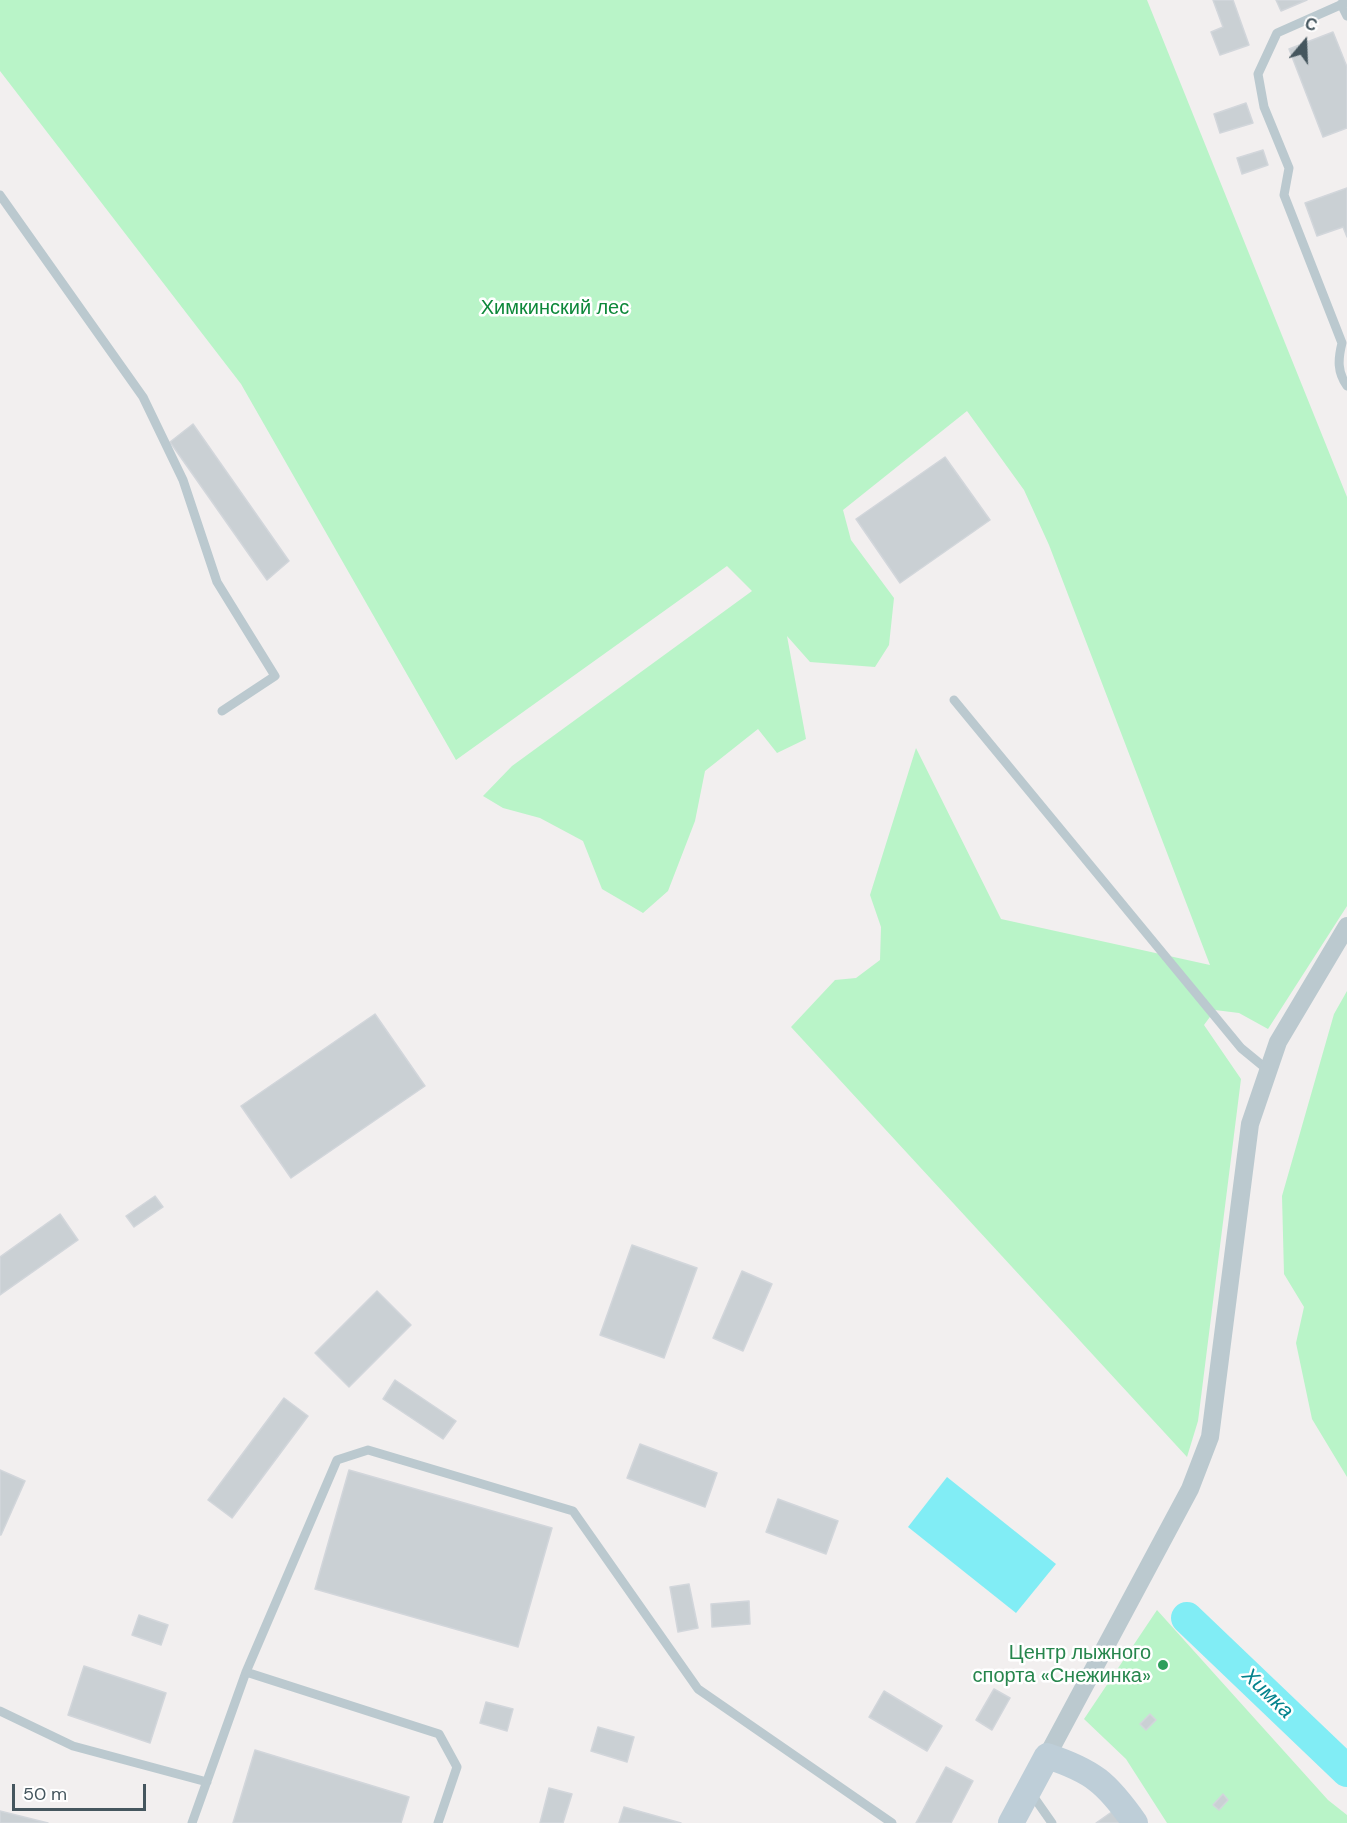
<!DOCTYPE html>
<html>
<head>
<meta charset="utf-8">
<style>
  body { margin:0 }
  #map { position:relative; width:1347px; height:1823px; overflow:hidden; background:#f2efef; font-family:"DM Sans",sans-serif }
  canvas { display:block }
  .north { position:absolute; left:1275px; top:12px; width:60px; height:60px; -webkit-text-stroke:4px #fff; paint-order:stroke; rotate:19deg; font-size:16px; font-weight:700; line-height:24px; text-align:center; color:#45565e }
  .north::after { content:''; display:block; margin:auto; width:21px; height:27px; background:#45565e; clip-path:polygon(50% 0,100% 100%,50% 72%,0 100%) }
  .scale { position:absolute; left:12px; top:1784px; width:134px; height:27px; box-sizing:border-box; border:3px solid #45565e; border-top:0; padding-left:8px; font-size:18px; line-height:21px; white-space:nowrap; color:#45565e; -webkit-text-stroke:4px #fff; paint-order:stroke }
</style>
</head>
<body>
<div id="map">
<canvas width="1347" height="1823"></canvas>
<div class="north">С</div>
<div class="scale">50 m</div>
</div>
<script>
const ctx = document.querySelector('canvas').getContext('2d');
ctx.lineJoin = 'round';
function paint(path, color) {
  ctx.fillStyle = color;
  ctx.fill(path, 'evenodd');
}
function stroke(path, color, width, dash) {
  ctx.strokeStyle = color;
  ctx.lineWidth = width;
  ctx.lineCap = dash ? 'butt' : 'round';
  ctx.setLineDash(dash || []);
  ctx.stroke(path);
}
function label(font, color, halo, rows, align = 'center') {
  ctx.font = font + ' "DM Sans",sans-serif';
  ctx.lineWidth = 5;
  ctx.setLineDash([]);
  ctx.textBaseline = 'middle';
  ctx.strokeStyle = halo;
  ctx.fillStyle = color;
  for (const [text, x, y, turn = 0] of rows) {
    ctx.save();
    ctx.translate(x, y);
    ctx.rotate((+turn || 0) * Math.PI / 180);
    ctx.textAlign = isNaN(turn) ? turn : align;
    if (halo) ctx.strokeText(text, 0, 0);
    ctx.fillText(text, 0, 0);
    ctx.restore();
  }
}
paint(new Path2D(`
  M0,0H1147L1347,497V906L1268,1029L1239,1013L1215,1010L1204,1025L1241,1079L1198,1421L1187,1457L791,1027L835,980L856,978L880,960L881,927L870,895L916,748L1001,919L1210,965L1049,545L1024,490L967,411L843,510L851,540L894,598L889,645L875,667L810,662L787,636L806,739L777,753L758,729L705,771L695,821L668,891L643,913L602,889L583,841L540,818L503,808L483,796L512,766L752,591L727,566L456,760L241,384L0,71Z
  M1347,991V1477L1312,1419L1296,1343L1304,1307L1284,1274L1282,1196L1334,1014Z
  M1157,1610L1328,1800L1347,1815V1823H1167L1126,1759L1084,1719Z`), '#b9f4c8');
paint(new Path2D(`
  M947,1477L1056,1564L1016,1613L908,1527Z`), '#81edf5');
stroke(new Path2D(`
  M1187,1618L1347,1771`), '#81edf5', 32);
const building = new Path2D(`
  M1213,0H1233L1249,45L1220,55L1211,32L1223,27Z
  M1276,0H1307L1281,11Z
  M1333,32L1347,67V128L1323,137L1289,49Z
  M1246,103L1253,123L1220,133L1214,114Z
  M1263,150L1268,165L1242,174L1237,158Z
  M1347,188V237L1343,227L1317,236L1305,203Z
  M193,424L289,561L267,580L170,442Z
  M945,457L990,520L900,583L856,519Z
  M375,1014L425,1086L291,1178L241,1106Z
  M155,1196L163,1207L134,1227L126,1216Z
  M60,1214L78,1240L0,1295V1257Z
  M632,1245L697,1268L664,1358L600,1335Z
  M742,1271L772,1284L743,1351L713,1338Z
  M377,1291L411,1325L349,1387L315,1353Z
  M395,1380L456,1421L443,1439L383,1399Z
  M284,1398L308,1416L232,1518L208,1500Z
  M640,1444L717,1473L705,1507L627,1478Z
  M0,1470L25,1481L1,1535H0Z
  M349,1470L552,1528L518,1647L315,1589Z
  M778,1499L838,1521L826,1554L766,1532Z
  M689,1584L698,1628L678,1632L670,1587Z
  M749,1601L750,1624L712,1627L711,1604Z
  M139,1615L168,1625L161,1645L132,1635Z
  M84,1666L166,1693L150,1743L68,1715Z
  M994,1689L1010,1698L992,1730L976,1720Z
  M884,1691L942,1726L927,1751L869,1717Z
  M486,1702L513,1709L507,1731L480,1723Z
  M1150,1714L1156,1720L1146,1730L1140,1724Z
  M598,1727L634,1737L627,1762L591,1751Z
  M255,1750L409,1797L401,1823H233Z
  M946,1767L973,1781L951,1823H916Z
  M549,1788L572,1794L563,1823H540Z
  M1223,1794L1228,1800L1219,1810L1213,1805Z
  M624,1807L681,1823H619Z
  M0,1811L48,1823H0Z
  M1113,1811L1122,1823H1096Z`);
paint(building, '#cad0d4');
stroke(building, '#d2d6db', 1.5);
stroke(new Path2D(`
  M1347,2L1277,33L1258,74L1264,107L1289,168L1284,195L1342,343C1338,359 1337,372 1347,386
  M1341,4L1347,16
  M0,195L143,397L183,480L217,582L275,676L222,711
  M954,700L1241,1048L1269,1071
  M246,1672L439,1734L457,1767L438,1823
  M0,1711L73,1746L207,1782
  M1031,1793L1052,1823
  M192,1823L246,1672L337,1460L368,1450L573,1511L698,1689L892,1823`), '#bbc9cf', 9);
stroke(new Path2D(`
  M1047,1756L1190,1489L1210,1437L1250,1124L1278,1042L1347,926`), '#bbc9cf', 18);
stroke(new Path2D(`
  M1011,1823L1047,1756C1093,1771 1107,1783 1135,1823`), '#beced8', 26);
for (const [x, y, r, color] of [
  [1163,1665,6,"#2e9e5b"]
]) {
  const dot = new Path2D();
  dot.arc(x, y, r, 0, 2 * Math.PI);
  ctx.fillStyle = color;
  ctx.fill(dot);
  stroke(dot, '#fff', 2);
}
label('20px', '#0d883a', '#fff', [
  ["Химкинский лес",555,309]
]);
label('20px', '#27864d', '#fff', [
  ["Центр лыжного",1151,1654],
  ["спорта «Снежинка»",1151,1677]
], 'right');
label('italic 21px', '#04838d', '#fff', [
  ["Химка",1267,1694,44]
]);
</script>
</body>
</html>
